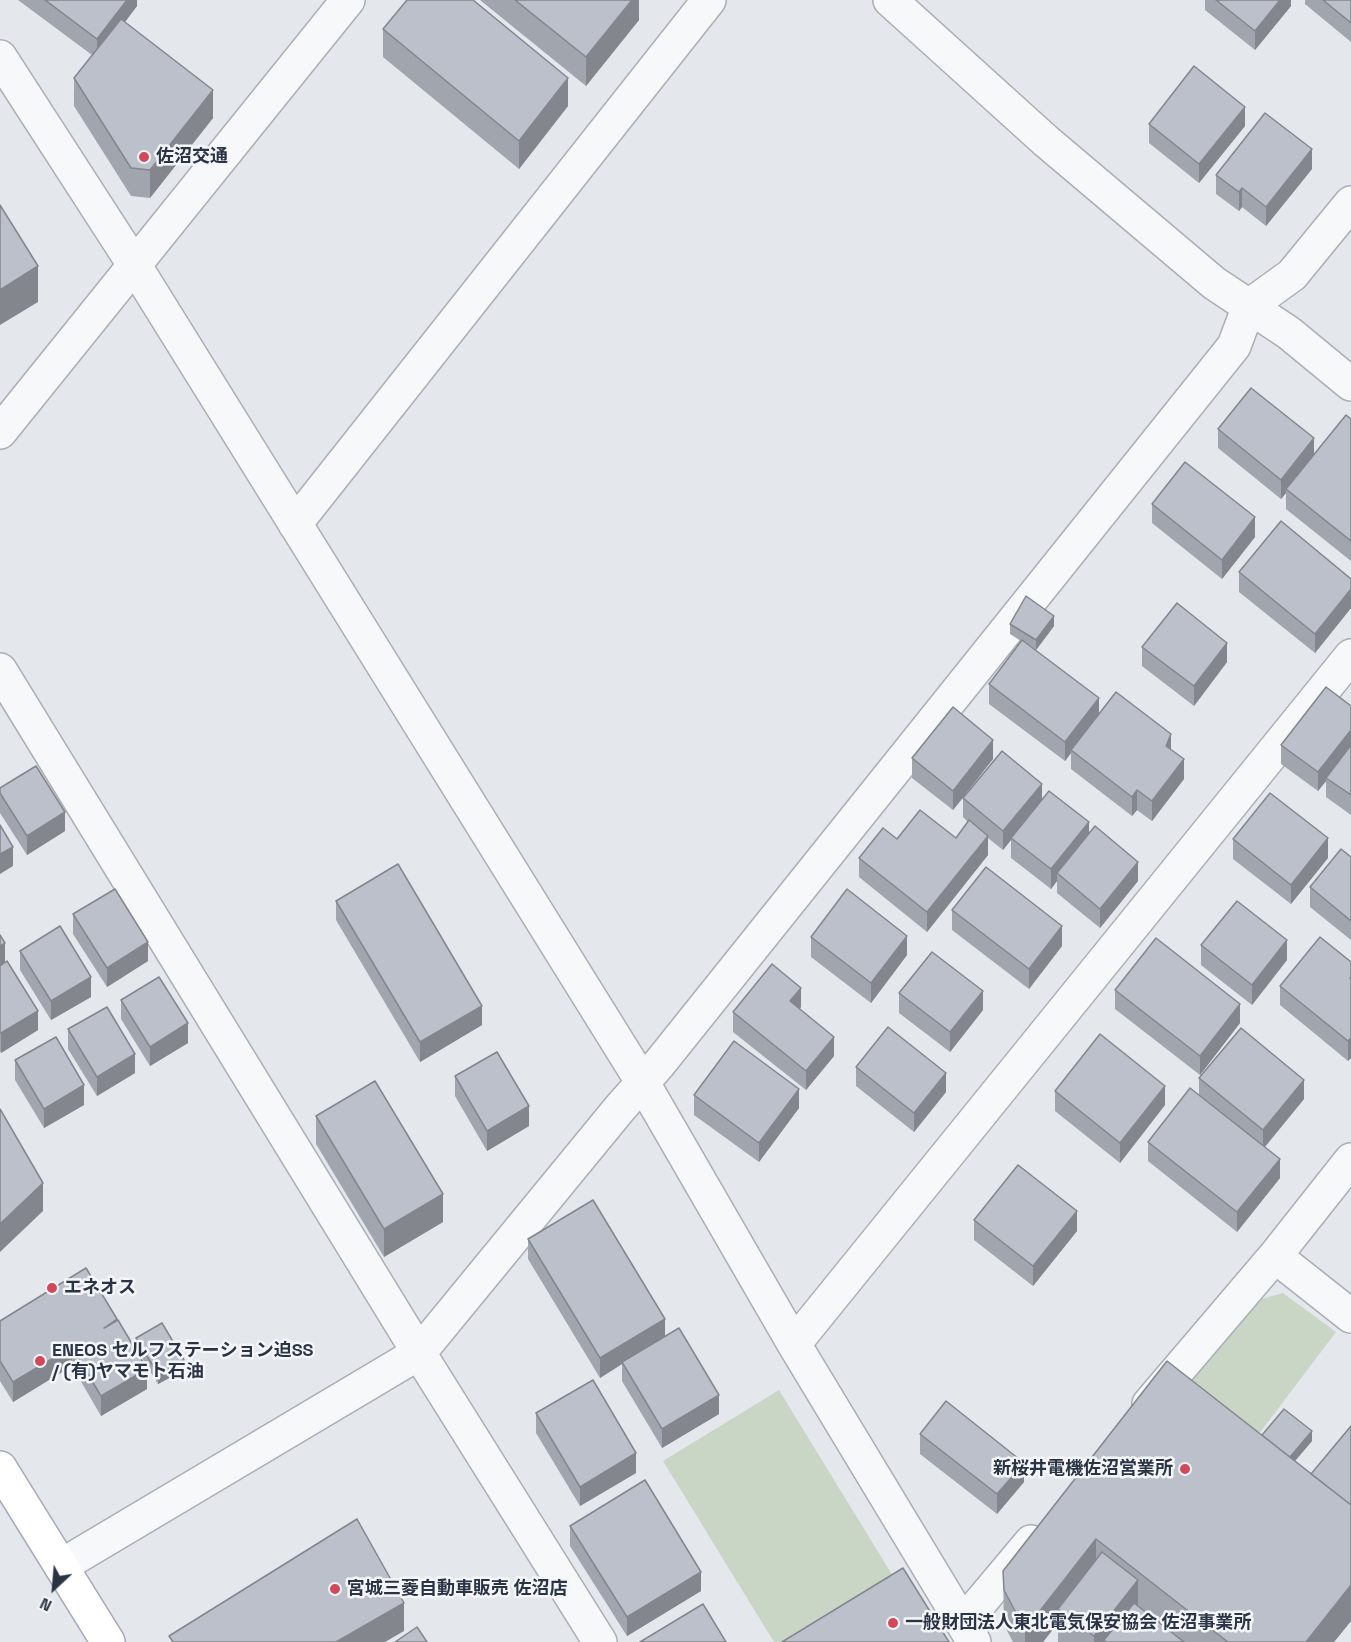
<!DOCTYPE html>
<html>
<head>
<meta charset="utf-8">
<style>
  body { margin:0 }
  #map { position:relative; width:1351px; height:1642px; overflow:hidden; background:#e4e7ec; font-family:"Space Grotesk",sans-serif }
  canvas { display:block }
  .north { position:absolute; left:24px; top:1558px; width:60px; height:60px; -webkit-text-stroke:4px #f4f6f9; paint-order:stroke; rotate:206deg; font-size:16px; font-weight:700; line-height:24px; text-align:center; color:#2b3445 }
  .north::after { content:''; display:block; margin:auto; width:21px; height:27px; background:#2b3445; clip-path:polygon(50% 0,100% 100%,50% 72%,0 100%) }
</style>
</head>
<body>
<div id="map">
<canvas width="1351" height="1642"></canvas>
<div class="north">N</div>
</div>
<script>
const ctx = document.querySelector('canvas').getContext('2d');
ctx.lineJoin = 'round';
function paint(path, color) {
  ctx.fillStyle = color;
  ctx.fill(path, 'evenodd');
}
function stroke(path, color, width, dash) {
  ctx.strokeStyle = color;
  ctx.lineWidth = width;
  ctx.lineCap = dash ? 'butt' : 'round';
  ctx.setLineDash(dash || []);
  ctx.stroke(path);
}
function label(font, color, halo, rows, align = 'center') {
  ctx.font = font + ' "Space Grotesk","Noto Sans JP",sans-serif';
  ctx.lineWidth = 5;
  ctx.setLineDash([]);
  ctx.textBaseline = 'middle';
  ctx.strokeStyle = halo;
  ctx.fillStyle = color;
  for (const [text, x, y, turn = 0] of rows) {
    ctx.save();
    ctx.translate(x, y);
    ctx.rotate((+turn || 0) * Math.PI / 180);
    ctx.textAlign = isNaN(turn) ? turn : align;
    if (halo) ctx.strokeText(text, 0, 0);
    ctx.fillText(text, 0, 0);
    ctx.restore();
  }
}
paint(new Path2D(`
  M1283,1293L1336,1332L1249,1447L1174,1388L1251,1302Z
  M779,1390L902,1591L818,1642H774L663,1461Z`), '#c9d6c5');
const minor = new Path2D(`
  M890,0L1046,141L1214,283L1289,333L1351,384
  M0,57L135,266L643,1083L794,1344L974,1642
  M0,432L348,0
  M295,524L709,0
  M0,670L419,1353L600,1642
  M1275,1256L1351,1316
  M794,1344L1351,656
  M1149,1404L1275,1256L1351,1160
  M61,1566L419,1353L620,1108L659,1064L1234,346L1249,306L1292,275L1351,203
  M963,1623L1031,1542`);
const major = new Path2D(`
  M0,1468L108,1642`);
stroke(minor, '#a9aeb7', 36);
stroke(major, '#a3abb8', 36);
stroke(minor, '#f7f8fa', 33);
stroke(major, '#fff', 33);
paint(new Path2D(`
  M18,0H137V6L125,22L213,118L150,198L131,196L74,106V78L92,55Z
  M480,0H639V20L586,86Z
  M1205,0H1291V6L1255,50L1205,10Z
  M1305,0H1351V42L1305,4Z
  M383,29L568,106L519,169L383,57Z
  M1149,124L1245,126L1199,183L1149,143Z
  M1312,169L1266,226L1242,207L1239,211L1216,194V175Z
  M1351,419V561L1286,509V493L1281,499L1218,448V429L1314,455Z
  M1152,504L1255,537L1222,579L1152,523Z
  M1239,572L1351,579V608L1315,653L1239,592Z
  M1010,624L1054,626L1036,650L1028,645L1099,714L1171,749L1184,779L1152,821L1137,810L1132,816L1071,769V753L1065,761L989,704V684L1021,641L1010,634Z
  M1142,647L1227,662L1194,706L1142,666Z
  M1351,706V815L1326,797V781L1318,791L1281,764V745Z
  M912,758L993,759L965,794L1042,800L1089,834L1138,881L1100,928L1057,893V881L1051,889L1011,858V840L1003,850L988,838V855L927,932L859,877V858L897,839L956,838L968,822L963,817V798L953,810L912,778Z
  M0,788L65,831L27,855L0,813Z
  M1233,839L1328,858L1291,904L1233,859Z
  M1351,857V940L1310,907V887Z
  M336,901L482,1025L420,1062L336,920Z
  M952,910L1062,946L1029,989L952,930Z
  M73,914L148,961L107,987L73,934Z
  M811,937L907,955L871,1003L811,957Z
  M1201,945L1287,960L1252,1005L1201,965Z
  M20,951L91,997L51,1020L20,970Z
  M1351,962V1058L1348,1061L1280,1005V986Z
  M0,966L38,1030L1,1053L0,1051Z
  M1115,990L1240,1023L1200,1075L1115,1009Z
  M899,993L983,1010L950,1052L899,1013Z
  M121,1000L188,1043L150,1066L121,1019Z
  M801,1007L800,1009L834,1056L806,1090L733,1032V1012Z
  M68,1029L135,1073L97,1096L68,1049Z
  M15,1060L84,1105L44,1128L15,1080Z
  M856,1067L946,1092L914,1132L856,1086Z
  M455,1076L529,1126L487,1151L455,1096Z
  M1199,1078L1304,1099L1265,1147L1280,1178L1237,1232L1148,1161V1142L1199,1095Z
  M1055,1091L1165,1105L1120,1163L1055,1111Z
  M694,1095L799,1108L759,1162L694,1115Z
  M316,1116L443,1222L384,1257L316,1144Z
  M974,1220L1077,1231L1033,1286L974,1240Z
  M528,1239L665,1336L719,1414L662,1448L622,1381V1364L600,1378L528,1259Z
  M0,1321H117L147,1389L101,1416L72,1366L13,1402L0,1381Z
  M136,1338L184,1370L158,1384L136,1348Z
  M536,1413L636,1473L580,1506L536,1433Z
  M1351,1426V1621L1334,1642H1058V1623L1043,1642H1013L1004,1625L1003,1571L1262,1435L1312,1441L1295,1461L1311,1474Z
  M920,1434L1024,1482L997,1514L920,1454Z
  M570,1526L701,1591L627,1636L570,1546Z`), '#a1a5ae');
paint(new Path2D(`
  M127,0H137V6L97,59V39Z
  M632,0H639V20L586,86V57Z
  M1280,0H1291V6L1255,50V31Z
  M568,78V106L519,169V141Z
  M213,90V118L150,198V170Z
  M1245,107V126L1199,183V164Z
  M1312,149V169L1266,226V207Z
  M1242,188V207L1239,211V192Z
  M38,266V302L0,325V290Z
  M1314,438V458L1286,489V493L1281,499V480Z
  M1255,517V537L1222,579V560Z
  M1351,589V608L1315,653V634Z
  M1054,616V626L1036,650V640Z
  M1227,643V662L1194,706V686Z
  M1099,698V717L1071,750V753L1065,761V742Z
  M1351,730V749L1326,778V781L1318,791V772Z
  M1171,734V753L1166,746Z
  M993,740V759L953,810V791Z
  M1184,759V779L1152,821V801Z
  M1042,784V803L1011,838V840L1003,850V831Z
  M1137,790V810L1132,816V797Z
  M65,812V831L27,855V836Z
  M1089,822V842L1057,873V881L1051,889V869Z
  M988,836V855L927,932V912Z
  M1328,838V858L1291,904V885Z
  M13,847V866L0,874V854Z
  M1138,862V881L1100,928V909Z
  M1062,926V946L1029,989V969Z
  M907,936V955L871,1003V983Z
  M1287,940V960L1252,1005V985Z
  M148,942V961L107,987V968Z
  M5,943V963L0,966V946Z
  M91,977V997L51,1020V1001Z
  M801,988V1007L790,1020V1001Z
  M983,991V1010L950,1052V1032Z
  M1240,1004V1023L1200,1075V1056Z
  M482,1006V1025L420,1062V1042Z
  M38,1011V1030L1,1053V1033Z
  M188,1023V1043L150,1066V1047Z
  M834,1037V1056L806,1090V1071Z
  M1351,1038V1058L1348,1061V1041Z
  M135,1054V1073L97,1096V1077Z
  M946,1073V1092L914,1132V1113Z
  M1304,1080V1099L1263,1149V1130Z
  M84,1085V1105L44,1128V1109Z
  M1165,1086V1105L1120,1163V1143Z
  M799,1089V1108L759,1162V1143Z
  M529,1106V1126L487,1151V1131Z
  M1280,1159V1178L1237,1232V1212Z
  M43,1183V1211L0,1252V1224Z
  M443,1194V1222L384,1257V1229Z
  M1077,1211V1231L1033,1286V1266Z
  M665,1319V1338L622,1362V1364L600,1378V1358Z
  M72,1347V1366L13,1402V1382Z
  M184,1360V1370L158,1384V1374Z
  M147,1369V1389L101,1416V1396Z
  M719,1395V1414L662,1448V1429Z
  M1312,1431V1441L1289,1468V1458Z
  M636,1453V1473L580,1506V1487Z
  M1024,1463V1482L997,1514V1494Z
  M1096,1539V1575L1058,1609V1623L1043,1642H1025V1630Z
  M701,1572V1591L627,1636V1617Z
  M1138,1580V1627L1104,1640V1642H1094V1636Z
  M1351,1585V1621L1334,1642H1306Z
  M404,1603V1631L385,1642H336Z`), '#83868d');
const building = new Path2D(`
  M45,0H127L97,39Z
  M407,0H473L568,78L519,141L383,29Z
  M515,0H632L586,57Z
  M1216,0H1280L1255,31Z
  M1323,0H1351V23Z
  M121,19L213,90L150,170L131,168L74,78Z
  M1194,66L1245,107L1199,164L1149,124Z
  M1265,113L1312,149L1266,207L1242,188L1239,192L1216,175Z
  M0,205L38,266L0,290Z
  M1251,388L1314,438L1281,480L1218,429Z
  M1346,415L1351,419V541L1286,489Z
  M1185,462L1255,517L1222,560L1152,504Z
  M1281,521L1351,579V589L1315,634L1239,572Z
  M1026,596L1054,616L1036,640L1010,624Z
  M1177,603L1227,643L1194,686L1142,647Z
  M1022,640L1099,698L1065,742L989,684Z
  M1326,687L1351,706V730L1318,772L1281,745Z
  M1116,692L1171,734L1166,746L1184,759L1152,801L1137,790L1132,797L1071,750Z
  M953,707L993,740L953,791L912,758Z
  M1351,745V795L1326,778Z
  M1002,751L1042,784L1003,831L963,798Z
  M36,766L65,812L27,836L0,793V788Z
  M1049,791L1089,822L1051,869L1011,838Z
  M1270,793L1328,838L1291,885L1233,839Z
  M920,810L956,838L969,820L988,836L927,912L859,858L883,828L897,839Z
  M0,825L13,847L0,854Z
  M1095,826L1138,862L1100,909L1057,873Z
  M1341,849L1351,857V921L1310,887Z
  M398,864L482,1006L420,1042L336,901Z
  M986,867L1062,926L1029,969L952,910Z
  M115,889L148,942L107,968L73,914Z
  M847,889L907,936L871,983L811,937Z
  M1237,901L1287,940L1252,985L1201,945Z
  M60,926L91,977L51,1001L20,951Z
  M0,935L5,943L0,946Z
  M1320,937L1351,962V977L1350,978L1351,979V1038L1348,1041L1280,986Z
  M1156,938L1240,1004L1200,1056L1115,990Z
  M932,952L983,991L950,1032L899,993Z
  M7,961L38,1011L1,1033L0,1032V966Z
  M772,964L801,988L790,1001L834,1037L806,1071L733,1012Z
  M159,977L188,1023L150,1047L121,1000Z
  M107,1007L135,1054L97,1077L68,1029Z
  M888,1027L946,1073L914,1113L856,1067Z
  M1241,1028L1304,1080L1263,1130L1199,1078Z
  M1100,1034L1165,1086L1120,1143L1055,1091Z
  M56,1037L84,1085L44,1109L15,1060Z
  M734,1041L799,1089L759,1143L694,1095Z
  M497,1052L529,1106L487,1131L455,1076Z
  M375,1081L443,1194L384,1229L316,1116Z
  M1190,1088L1280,1159L1237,1212L1148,1142Z
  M0,1109L43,1183L0,1224Z
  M1018,1165L1077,1211L1033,1266L974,1220Z
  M593,1200L665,1319L600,1358L528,1239Z
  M86,1268L117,1319L104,1328L118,1320L147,1369L101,1396L72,1347L13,1382L0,1361V1321Z
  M162,1323L184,1360L158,1374L136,1338Z
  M679,1328L719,1395L662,1429L622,1362Z
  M1167,1361L1351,1505V1585L1306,1642H1228L1096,1539L1025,1630L1004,1590L1003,1571Z
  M593,1380L636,1453L580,1487L536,1413Z
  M946,1401L1024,1463L997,1494L920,1434Z
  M1284,1409L1312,1431L1290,1457L1262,1435Z
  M1351,1426V1505L1311,1474Z
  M645,1480L701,1572L627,1617L570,1526Z
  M357,1519L404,1603L336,1642H173L169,1636Z
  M1102,1552L1138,1580L1094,1636L1058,1609Z
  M903,1568L949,1642H782Z
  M1134,1603L1184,1642H1106L1104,1640Z
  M703,1604L726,1642H640Z
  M417,1627L427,1642H395Z`);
paint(building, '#bbc0ca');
stroke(building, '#83868d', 1.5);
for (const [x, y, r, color] of [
  [144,157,6,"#d1495b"],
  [52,1288,6,"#d1495b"],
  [40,1361,6,"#d1495b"],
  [1185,1469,6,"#d1495b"],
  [335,1589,6,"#d1495b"],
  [893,1623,6,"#d1495b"]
]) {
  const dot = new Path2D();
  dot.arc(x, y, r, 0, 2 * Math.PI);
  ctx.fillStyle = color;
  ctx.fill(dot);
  stroke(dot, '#f4f6f9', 2);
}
label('bold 18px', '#2b3445', '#f4f6f9', [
  ["佐沼交通",156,157],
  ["エネオス",64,1288],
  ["ENEOS セルフステーション迫SS",52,1351],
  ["/ (有)ヤマモト石油",52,1372],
  ["新桜井電機佐沼営業所",1173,1469,"right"],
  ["宮城三菱自動車販売 佐沼店",347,1589],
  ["一般財団法人東北電気保安協会 佐沼事業所",905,1623]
], 'left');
</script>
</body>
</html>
